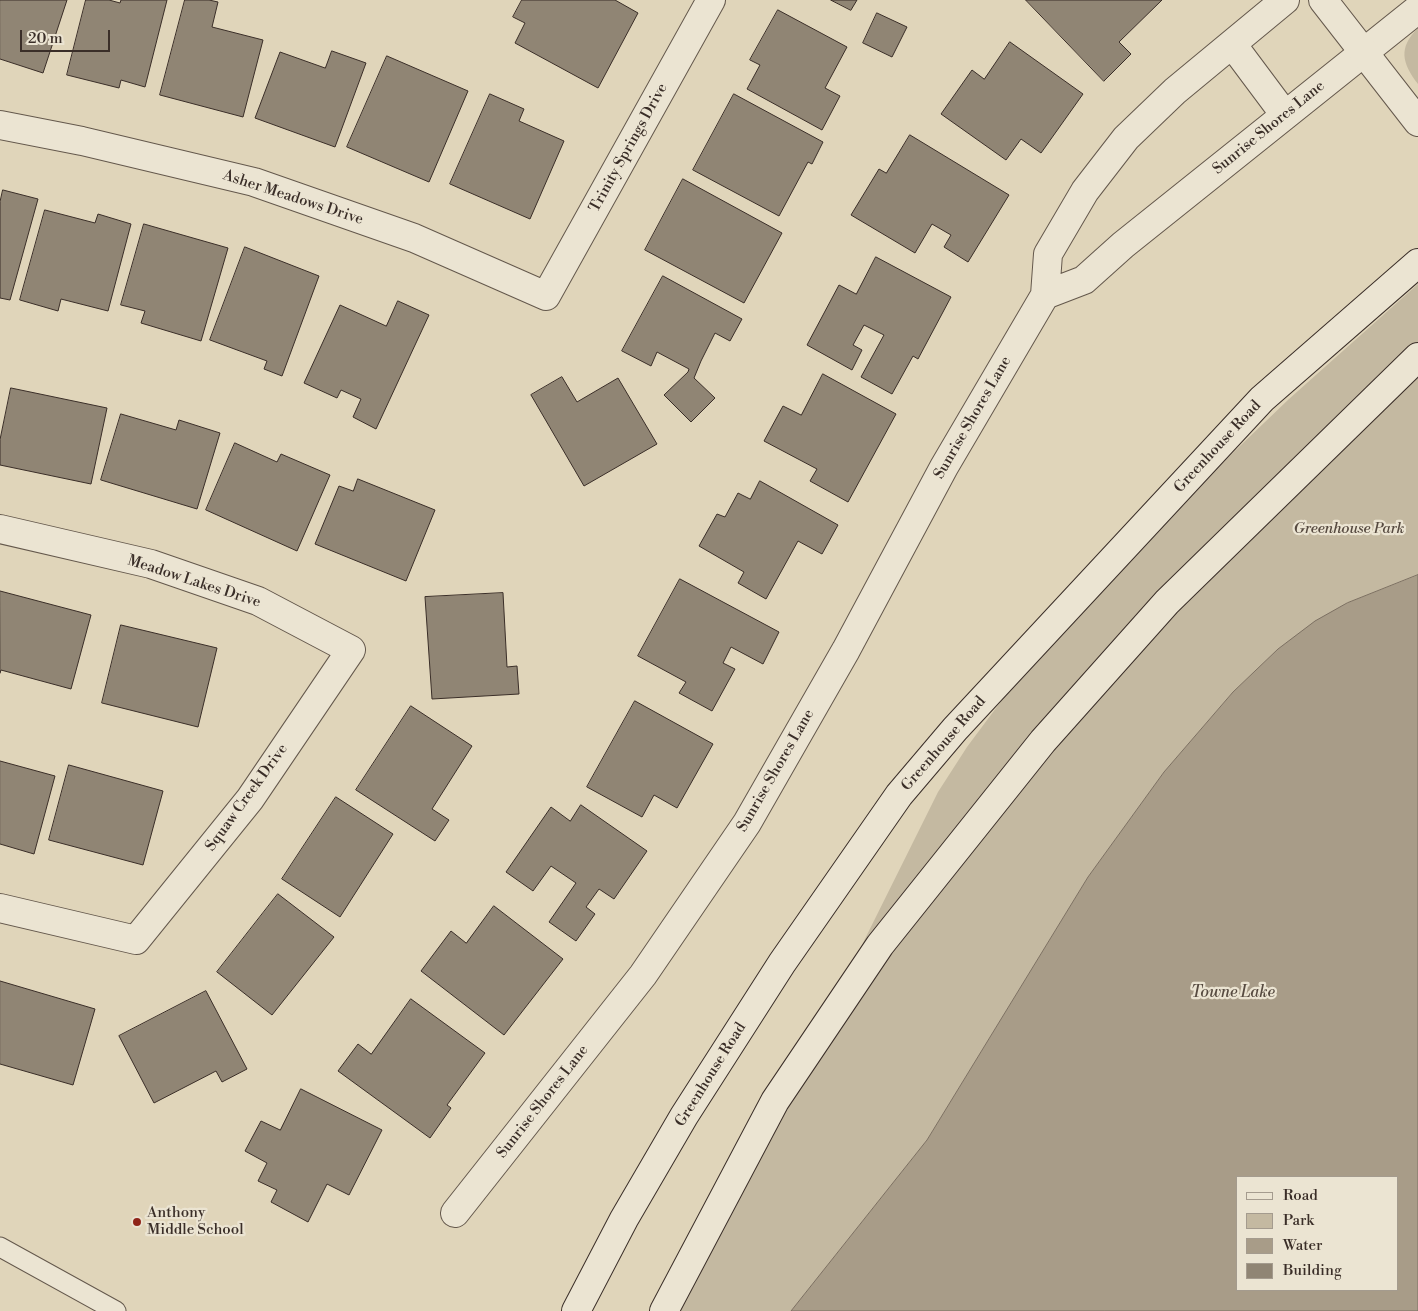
<!DOCTYPE html>
<html>
<head>
<meta charset="utf-8">
<style>
  body { margin:0 }
  #map { position:relative; width:1418px; height:1311px; overflow:hidden; background:#e0d5ba; font-family:"Libre Bodoni",serif }
  canvas { display:block }
  .legend { position:absolute; left:1236px; top:1176px; width:162px; height:115px; box-sizing:border-box; background:#ebe4d2; border:1px solid #a49b8e; margin:0; padding:6px 9px; list-style:none; font-size:15px; color:#3a2e28 }
  .legend li { display:flex; align-items:center; gap:10px; height:25px }
  .legend b { width:25px; border:1px solid #a49b8e }
  .scale { position:absolute; left:20px; top:30px; width:90px; height:22px; box-sizing:border-box; border:2px solid #3a2e28; border-top:0; padding-left:6px; font-size:15px; line-height:18px; white-space:nowrap; color:#3a2e28; -webkit-text-stroke:4px #ebe4d2; paint-order:stroke }
</style>
</head>
<body>
<div id="map">
<canvas width="1418" height="1311"></canvas>
<ul class="legend">
<li><b style="height:6px;background:#ebe4d2"></b>Road</li>
<li><b style="height:14px;background:#c4b9a1"></b>Park</li>
<li><b style="height:14px;background:#a89c88"></b>Water</li>
<li><b style="height:14px;background:#908574"></b>Building</li>
</ul>
<div class="scale">20 m</div>
</div>
<script>
const ctx = document.querySelector('canvas').getContext('2d');
ctx.lineJoin = 'round';
function paint(path, color) {
  ctx.fillStyle = color;
  ctx.fill(path, 'evenodd');
}
function stroke(path, color, width, dash) {
  ctx.strokeStyle = color;
  ctx.lineWidth = width;
  ctx.lineCap = dash ? 'butt' : 'round';
  ctx.setLineDash(dash || []);
  ctx.stroke(path);
}
function label(font, color, halo, rows, align = 'center') {
  ctx.font = font + ' "Libre Bodoni",serif';
  ctx.lineWidth = 4.5;
  ctx.setLineDash([]);
  ctx.textBaseline = 'middle';
  ctx.strokeStyle = halo;
  ctx.fillStyle = color;
  for (const [text, x, y, turn = 0] of rows) {
    ctx.save();
    ctx.translate(x, y);
    ctx.rotate((+turn || 0) * Math.PI / 180);
    ctx.textAlign = isNaN(turn) ? turn : align;
    if (halo) ctx.strokeText(text, 0, 0);
    ctx.fillText(text, 0, 0);
    ctx.restore();
  }
}
paint(new Path2D(`
  M1418,28V84C1402,63 1398,48 1418,28Z
  M1418,284V575L1347,603L1278,649L1233,692L1164,772L1088,877L927,1140L791,1311H680L938,792L967,747L1002,700L1052,642L1193,491L1289,399Z`), '#c4b9a1');
const water = new Path2D(`
  M1418,575V1311H791L927,1140L1088,877L1164,772L1233,692L1278,649L1315,621L1347,603ZM1237,1177H1397V1290H1237Z`);
paint(water, '#a89c88');
stroke(water, '#7c7062', 1);
const building = new Path2D(`
  M0,0H67L43,73L0,59Z
  M86,0H109L120,3L121,0H167L145,87L121,80L119,88L67,75Z
  M185,0H209L218,2L212,27L263,40L243,117L160,95Z
  M522,0H615L638,13L598,88L515,43L525,23L513,17Z
  M831,0H857L851,10Z
  M1026,0H1162L1119,42L1131,54L1104,81Z
  M778,10L847,47L825,88L840,96L822,130L747,89L760,65L750,60Z
  M877,13L907,27L892,57L863,43Z
  M1010,42L1083,94L1041,153L1021,139L1006,160L941,114L972,70L984,79Z
  M332,51L366,63L335,147L255,118L280,52L325,68Z
  M387,56L468,91L429,182L347,147Z
  M490,94L524,109L519,121L564,141L530,219L450,184Z
  M734,94L823,142L812,164L808,162L779,216L693,170Z
  M910,135L1009,195L968,262L944,247L951,235L932,224L915,253L851,215L879,169L886,173Z
  M683,179L782,233L744,303L645,250Z
  M3,190L38,199L10,300L0,298V202Z
  M45,210L95,223L98,214L131,224L108,311L61,299L58,311L20,300Z
  M144,224L228,248L201,341L141,323L145,311L121,305Z
  M245,247L319,276L282,376L264,369L267,361L210,340Z
  M876,257L951,297L918,359L913,356L892,394L861,377L884,335L864,325L853,345L862,350L852,370L807,345L839,285L856,294Z
  M663,276L742,319L730,341L715,333L701,361L694,378L715,398L691,422L664,395L688,372L689,369L657,352L651,366L622,351Z
  M398,301L429,315L376,429L353,417L361,399L341,390L337,398L304,383L340,305L386,326Z
  M823,374L896,414L848,502L810,481L817,469L764,441L783,406L801,415Z
  M562,377L577,402L618,378L657,444L584,486L531,395Z
  M11,388L107,408L91,484L0,465V440Z
  M121,414L176,430L179,420L220,433L197,509L101,480Z
  M235,443L277,462L281,454L330,475L297,551L206,510Z
  M358,479L435,510L406,581L315,544L339,486L353,491Z
  M760,481L838,525L822,554L798,541L766,599L738,583L744,572L699,546L717,514L725,517L738,493L750,499Z
  M680,579L779,632L763,664L731,647L723,663L735,669L712,711L679,693L686,682L638,656Z
  M0,591L91,615L71,689L1,670L0,673Z
  M503,593L507,667L517,666L519,694L432,699L425,597Z
  M121,625L217,648L198,727L102,703Z
  M635,701L713,744L677,808L654,795L642,817L587,787Z
  M411,706L472,746L432,809L449,820L435,841L356,790Z
  M0,761L55,776L34,854L0,844Z
  M69,765L163,791L143,865L49,840Z
  M336,797L393,834L340,917L282,879Z
  M581,805L647,851L614,899L599,889L586,907L595,914L576,941L549,922L576,883L551,866L533,891L506,872L551,807L570,821Z
  M278,894L334,937L272,1015L217,972Z
  M494,906L563,959L504,1035L421,971L451,931L466,943Z
  M0,981L95,1009L73,1085L0,1064Z
  M206,991L247,1069L222,1082L216,1071L154,1103L119,1036Z
  M411,999L485,1053L447,1105L451,1108L430,1138L338,1071L358,1044L371,1054Z
  M301,1089L382,1130L349,1195L327,1184L308,1222L271,1202L277,1190L258,1181L267,1163L245,1151L261,1121L280,1130Z`);
paint(building, '#908574');
stroke(building, '#3a2e28', 1);
const service = new Path2D(`
  M0,1247L116,1311`);
const minor = new Path2D(`
  M1232,44L1285,115
  M0,125L82,141L254,182L414,238L546,296L711,0
  M1045,295L1084,280L1123,245L1418,9
  M0,529L151,564L258,601L351,650L250,799L136,940L0,908
  M455,1213L643,975L747,823L846,650L944,467L1045,295L1048,254L1085,191L1126,138L1175,91L1285,0`);
const tertiary = new Path2D(`
  M1323,0L1418,122`);
const secondary = new Path2D(`
  M576,1311L624,1219L684,1116L782,963L899,795L955,729L1262,399L1418,263
  M664,1311L775,1101L880,945L1043,741L1167,602L1418,357`);
stroke(service, '#64584c', 21);
stroke(minor, '#64584c', 30);
stroke(tertiary, '#64584c', 30);
stroke(secondary, '#3a2e28', 30);
stroke(service, '#ebe4d2', 19);
stroke(minor, '#ebe4d2', 28);
stroke(tertiary, '#ebe4d2', 28);
stroke(secondary, '#ebe4d2', 28);
for (const [x, y, r, color] of [
  [137,1222,5,"#8f2418"]
]) {
  const dot = new Path2D();
  dot.arc(x, y, r, 0, 2 * Math.PI);
  ctx.fillStyle = color;
  ctx.fill(dot);
  stroke(dot, '#ebe4d2', 2);
}
label('15px', '#3a2e28', '#ebe4d2', [
  ["Sunrise Shores Lane",1269,128,-39],
  ["Trinity Springs Drive",629,148,-61],
  ["Asher Meadows Drive",293,198,18],
  ["Sunrise Shores Lane",973,418,-60],
  ["Greenhouse Road",1218,447,-47],
  ["Meadow Lakes Drive",194,582,18],
  ["Greenhouse Road",944,744,-49],
  ["Sunrise Shores Lane",776,771,-60],
  ["Squaw Creek Drive",247,798,-54],
  ["Greenhouse Road",711,1075,-58],
  ["Sunrise Shores Lane",543,1102,-52]
]);
label('italic 15px', '#564a40', '#ebe4d2', [
  ["Greenhouse Park",1349,529]
]);
label('15px', '#3a2e28', '#ebe4d2', [
  ["Anthony",147,1213],
  ["Middle School",147,1230]
], 'left');
label('italic 16px', '#564a40', '#ebe4d2', [
  ["Towne Lake",1233,993]
]);
</script>
</body>
</html>
